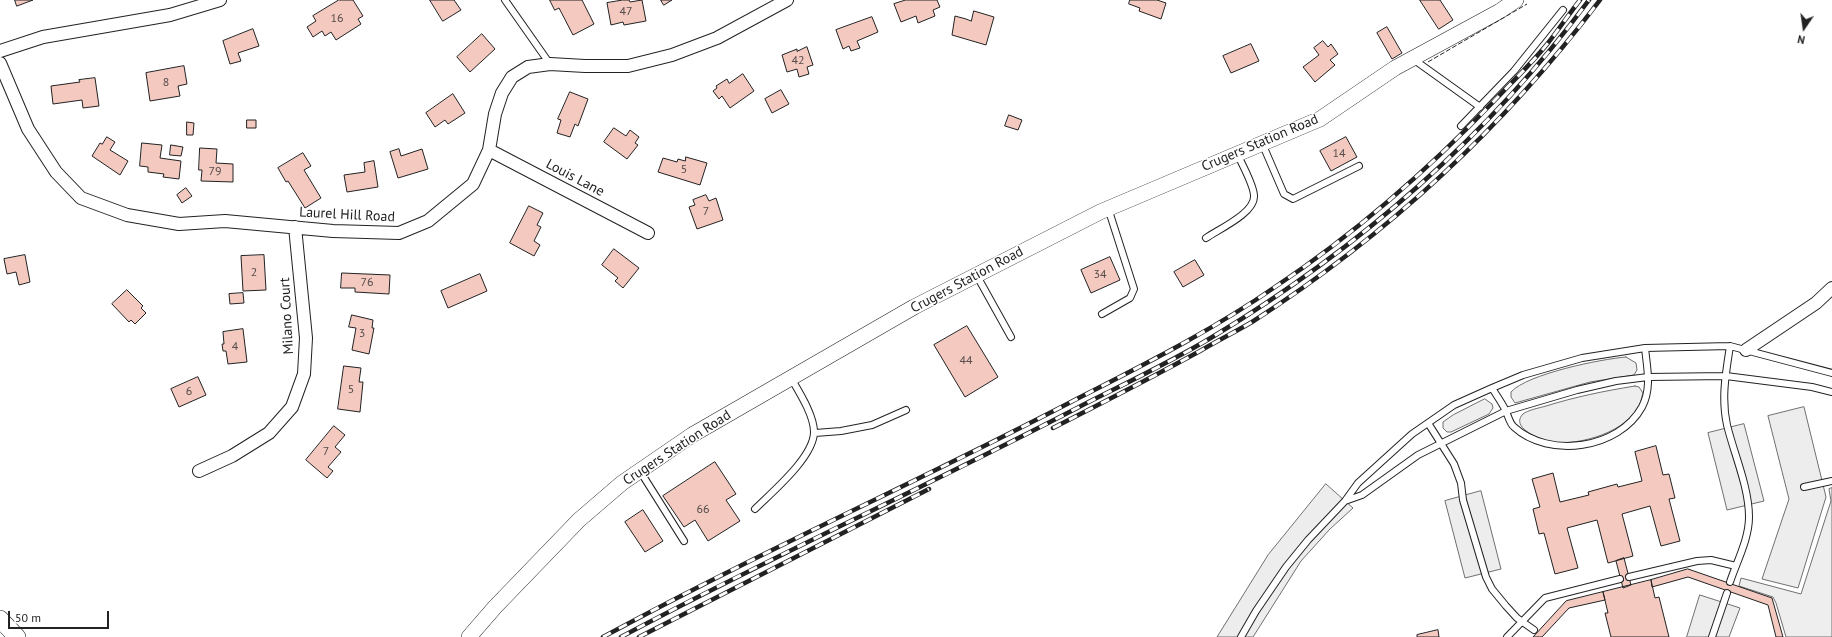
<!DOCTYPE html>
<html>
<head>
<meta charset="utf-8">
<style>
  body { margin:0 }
  #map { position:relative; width:1832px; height:637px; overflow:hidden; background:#fff; font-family:"PT Sans",sans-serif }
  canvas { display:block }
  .north { position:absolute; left:1784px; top:8px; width:40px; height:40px; -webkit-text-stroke:3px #fff; paint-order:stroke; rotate:193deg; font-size:11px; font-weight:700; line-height:16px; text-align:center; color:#222 }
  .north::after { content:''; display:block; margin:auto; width:14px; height:18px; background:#222; clip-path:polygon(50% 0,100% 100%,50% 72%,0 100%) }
  .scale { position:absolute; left:8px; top:611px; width:101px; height:18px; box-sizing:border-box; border:2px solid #222; border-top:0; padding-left:5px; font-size:12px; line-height:14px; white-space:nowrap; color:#222; -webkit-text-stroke:3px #fff; paint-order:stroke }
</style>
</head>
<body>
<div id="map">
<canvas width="1832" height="637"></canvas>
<div class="north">N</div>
<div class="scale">50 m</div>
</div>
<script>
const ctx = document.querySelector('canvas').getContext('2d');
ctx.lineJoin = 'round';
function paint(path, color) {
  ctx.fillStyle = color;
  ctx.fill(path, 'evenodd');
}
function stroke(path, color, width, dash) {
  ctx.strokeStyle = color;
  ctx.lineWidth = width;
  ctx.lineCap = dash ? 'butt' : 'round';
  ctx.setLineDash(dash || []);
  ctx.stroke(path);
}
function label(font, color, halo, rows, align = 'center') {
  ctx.font = font + ' "PT Sans",sans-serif';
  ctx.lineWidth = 3;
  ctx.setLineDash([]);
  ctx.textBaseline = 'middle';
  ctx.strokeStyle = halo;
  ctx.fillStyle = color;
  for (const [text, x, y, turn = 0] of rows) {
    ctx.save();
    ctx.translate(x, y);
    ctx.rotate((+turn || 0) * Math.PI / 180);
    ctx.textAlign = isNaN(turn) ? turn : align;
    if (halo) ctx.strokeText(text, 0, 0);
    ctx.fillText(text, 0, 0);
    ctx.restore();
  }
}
const green = new Path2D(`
  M1626,357L1636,363L1637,370L1634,375L1590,382L1515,403L1511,397V392C1527,374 1601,359 1626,357Z
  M1635,386L1639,387L1643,393C1642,396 1641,401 1640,404C1628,432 1579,446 1552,442C1543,441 1509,428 1523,414C1528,410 1539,408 1546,406C1575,397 1604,391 1635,386Z
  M1485,399L1492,404L1493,408L1489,414L1451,432H1447L1443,428V422L1453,415Z
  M1832,488V637H1786L1776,603L1773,597L1739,586L1741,578L1801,594L1831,501L1829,489Z`);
paint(green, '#eee');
stroke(green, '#6f6f6f', 1);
const parking = new Path2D(`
  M1804,407L1826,497L1798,588L1762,579L1789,499L1768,416Z
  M1744,424L1764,501L1727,510L1708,433Z
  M1326,484L1353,508L1330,529L1301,561L1253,637H1217L1268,555Z
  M1481,491L1501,569L1465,578L1445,501Z
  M1700,595L1740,608L1729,637H1687Z`);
paint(parking, '#ededed');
stroke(parking, '#6f6f6f', 1);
const building = new Path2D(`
  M15,0H33L17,6Z
  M339,0H353L363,16L358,19L361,24L336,40L331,32L325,36L322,31L313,37L307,27L316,21L313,16Z
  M430,0H454L461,10L443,21Z
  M550,0H582L594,24L573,35L559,8L555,10Z
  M623,0H629L630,2L642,0L646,21L624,25L623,22L611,25L607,3Z
  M661,0H672L664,5Z
  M906,0H937L940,7L933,10L935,16L918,23L916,16L901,22L894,4Z
  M1130,0H1157L1166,3L1161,19L1139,11L1140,8L1129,4Z
  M1420,0H1440L1453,20L1439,29Z
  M974,11L994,17L986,45L952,35L955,16L966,19L971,21Z
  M872,17L878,32L857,41L860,48L851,51L849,46L843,49L836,30Z
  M1387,27L1402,53L1392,59L1377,33Z
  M253,29L259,46L238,53L241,61L230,64L223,41Z
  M482,34L495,49L470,72L457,57Z
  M1323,41L1328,47L1331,44L1338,54L1330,60L1335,65L1315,82L1303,67L1319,55L1314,48Z
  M1251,44L1259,61L1231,73L1223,56Z
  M807,47L813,65L807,67L809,74L799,77L797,69L787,72L782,55L797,49V51Z
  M184,66L187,84L178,86L180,96L150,101L146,73Z
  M743,74L754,91L730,108L722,96L719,99L713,91L717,88L716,86L727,79L729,83Z
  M95,78L99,106L83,108L82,100L53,104L51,86L80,82L79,80Z
  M781,90L789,104L772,113L765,99Z
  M570,92L588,99L578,126L575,124L570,137L557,133L561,120L558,119Z
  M453,94L465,113L448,124L445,120L435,127L426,113Z
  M1009,115L1022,120L1018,130L1005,126Z
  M247,120H256V128H247Z
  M187,122L194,123L193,135H187Z
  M614,128L626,136L630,130L639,137L635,143L638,145L627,159L604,142Z
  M107,137L115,142L110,150L128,161L120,175L92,156L100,143L102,144Z
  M1346,137L1357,157L1331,171L1320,151Z
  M142,143L162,145L160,158L181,161L179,179L163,177L164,174L148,172V167L140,166Z
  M171,145L183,147L181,156L170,155Z
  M200,148L217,149L216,163L233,164V182L201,181L202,170H199Z
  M399,149L401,156L422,149L428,169L398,178L390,152Z
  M303,153L311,166L304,170L321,198L305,208L288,181L286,182L278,168Z
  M686,157L707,163L700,185L658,172L663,158L677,162L678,159L685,161Z
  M374,161L378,187L347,192L344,175L365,172L364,163Z
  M186,188L192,196L182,203L177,195Z
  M706,195L709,201L716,198L723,220L697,229L689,207L695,205L693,200Z
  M529,206L543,213L537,225L541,227L534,241L540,245L534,256L510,243Z
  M614,249L639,268L623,288L615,281L618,278L602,265Z
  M25,255L30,282L19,285L16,272L7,274L4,259Z
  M264,255L266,290L243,291L241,256Z
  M1110,257L1120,280L1091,293L1081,270Z
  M1195,260L1204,275L1183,287L1174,272Z
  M342,273L390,275L389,294L355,292V288H341Z
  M480,274L487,291L448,308L441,291Z
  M127,290L143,306L141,308L146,313L135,324L131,320L129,322L112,304Z
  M243,293L244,303L230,304L229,294Z
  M352,315L373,320L372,328H374L369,354L352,350L356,328L349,327Z
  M967,326L998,377L965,397L934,345Z
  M243,329L247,362L228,364L226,351H223L222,344H224L223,332Z
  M344,366L361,368L359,382H363L360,412L338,409Z
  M198,377L206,395L179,407L171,389Z
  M334,426L345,435L335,447L341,452L328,467L333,471L327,478L306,460Z
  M1656,446L1663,475L1669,474L1675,498L1669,499L1680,541L1661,546L1650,506L1622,514L1633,556L1608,563L1597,520L1567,528L1578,568L1555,574L1544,533L1539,534L1533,509L1540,507L1532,479L1553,473L1560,502L1589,495L1588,492L1617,484L1618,487L1642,481L1635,452Z
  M715,462L736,494L726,500L740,521L708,541L695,520L684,527L663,496Z
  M643,510L663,541L645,552L625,522Z
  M1624,558L1631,585L1623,588L1616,561Z
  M1688,569L1772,598L1783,637H1776L1768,605L1688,577L1652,587L1651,580Z
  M1651,580L1655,598L1659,597L1669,637H1611L1605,613H1608L1603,592Z
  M1603,592L1605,600L1569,608L1542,637H1533L1566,601Z
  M1438,630L1439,637H1417V635Z`);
paint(building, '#f3c9c0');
stroke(building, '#222', 1);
const service = new Path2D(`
  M505,0L550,64
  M1413,59L1480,107
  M1461,126L1514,71L1563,10
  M1262,143L1284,194L1293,199L1359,166
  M1206,238C1219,229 1255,213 1254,196C1254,185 1242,165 1238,155
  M977,276L1011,337
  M1102,314L1130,298L1134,289L1108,208
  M1730,346C1726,372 1721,398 1727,425C1734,454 1749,487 1749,517C1749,539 1737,561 1730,582
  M1492,388C1497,396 1502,403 1506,411C1508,416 1510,424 1514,427C1549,459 1619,449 1642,407C1652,388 1647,368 1645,348
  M1428,423L1454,464L1461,483L1463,500L1486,577L1492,589L1506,606L1517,618L1534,630
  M815,433L841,431L872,425L906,410
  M640,471L684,541
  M1804,487L1832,481
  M1345,501L1362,495L1418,455L1506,411L1577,390L1616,381L1648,377L1726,376L1812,387L1832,392
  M755,509C772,492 814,457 814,432C814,415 799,392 791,378
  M1629,577L1697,561L1711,560L1736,566
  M1241,637L1256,611L1286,567L1308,540L1345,501L1358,483L1412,434L1454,405L1492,388L1523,375L1582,358L1645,348L1730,346L1832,373
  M1507,637L1545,598L1620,579
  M1712,637L1727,593`);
const minor = new Path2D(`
  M0,51L43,37L170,15L220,0
  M0,63L28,129L56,172L81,198L127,215L179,224L225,221L333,231L399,233L428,221L473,184L489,150L495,114L502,93L512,77L528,67L550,64L585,66H628L672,55L717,38L787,0
  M489,150L648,233
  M1746,350L1816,303L1832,288
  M199,471L232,456L269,433L292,407L304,374L306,338L295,227`);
const tertiary = new Path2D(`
  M469,637L495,607L579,520L622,483L692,435L914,307L1100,212L1320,119L1395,68L1500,11L1516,0`);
const secondary = new Path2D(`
  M0,619L17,637`);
stroke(service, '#222', 8);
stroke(minor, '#222', 14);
stroke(tertiary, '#222', 16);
stroke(secondary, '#222', 18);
stroke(service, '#fff', 6);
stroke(minor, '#fff', 12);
stroke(tertiary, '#fff', 15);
stroke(secondary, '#fff', 17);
const rail = new Path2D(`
  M1053,428C1102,403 1151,378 1200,351C1217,341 1235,332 1252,322C1386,236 1504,127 1600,0
  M603,637C756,554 915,483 1069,403C1139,367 1210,332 1275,287C1356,233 1429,169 1496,99C1513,81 1532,63 1548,43C1559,29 1569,14 1580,0
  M621,637C772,556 928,486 1079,407C1124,384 1171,362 1214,336C1358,249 1490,135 1589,0
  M639,637L929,489`);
stroke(rail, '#222', 4.5);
stroke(rail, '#fff', 3, [9]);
stroke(new Path2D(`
  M1428,62L1527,4`), '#222', 1, [5, 2]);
label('12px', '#564c4a', null, [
  ["47",626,12],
  ["16",337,19],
  ["42",798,61],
  ["8",166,83],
  ["14",1339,154],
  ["5",684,170],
  ["79",215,172],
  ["7",706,212],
  ["2",254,273],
  ["34",1100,275],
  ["76",367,283],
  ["3",362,334],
  ["4",235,347],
  ["44",966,361],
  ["5",351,390],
  ["6",189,392],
  ["7",326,452],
  ["66",703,510]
]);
label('14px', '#222', '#fff', [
  ["Crugers Station Road",1260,143,-23],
  ["Louis Lane",575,178,28],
  ["Laurel Hill Road",347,215,3],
  ["Crugers Station Road",967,280,-28],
  ["Milano Court",287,316,-93],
  ["Crugers Station Road",677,448,-33]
]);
</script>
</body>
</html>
